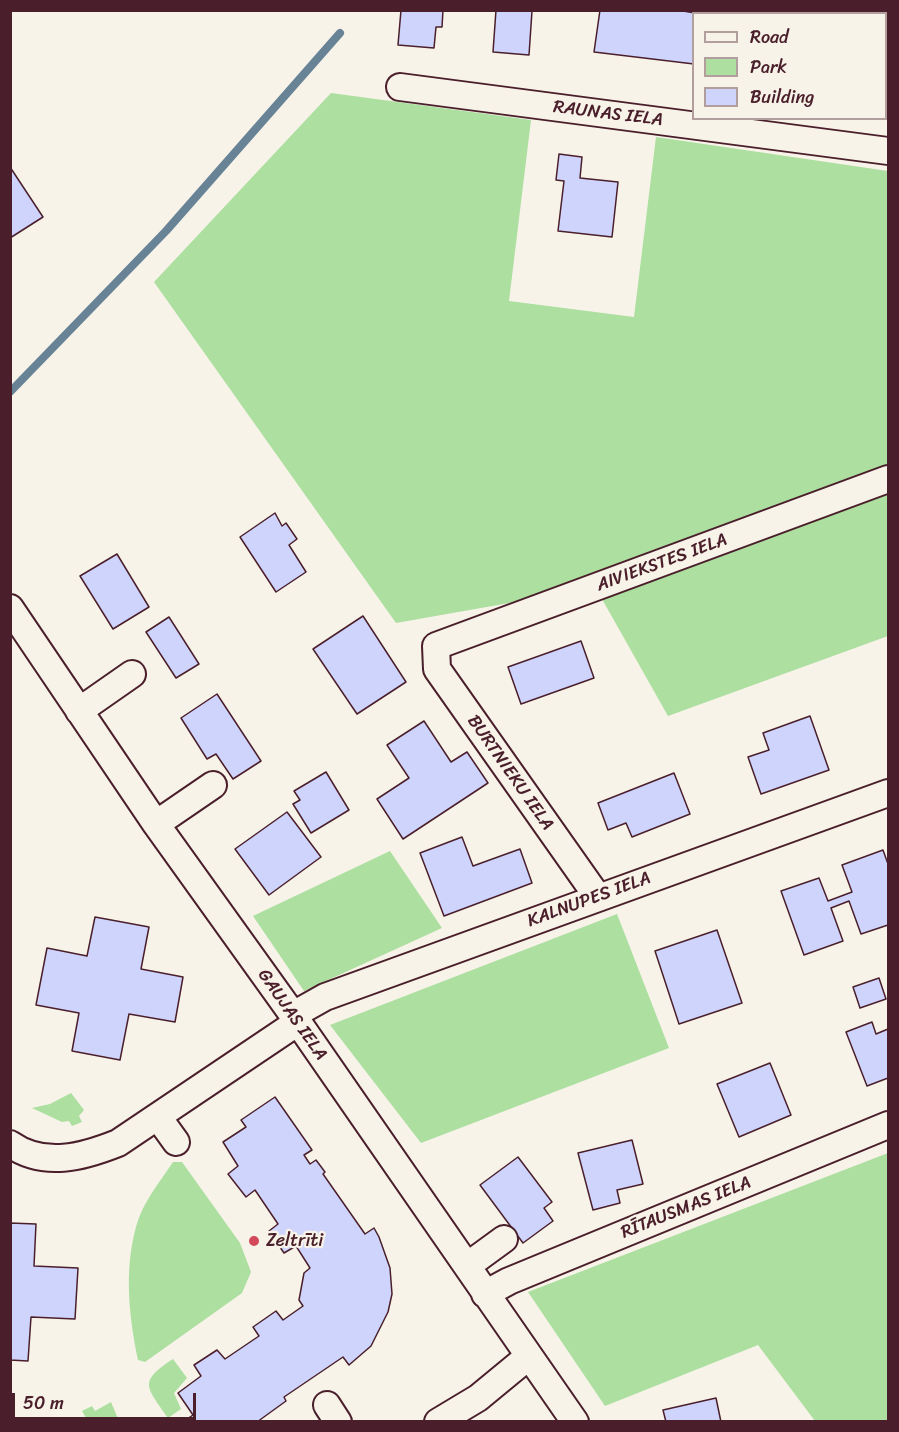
<!DOCTYPE html>
<html>
<head>
<meta charset="utf-8">
<style>
  body { margin:0 }
  #map { position:relative; width:899px; height:1432px; overflow:hidden; background:#f7f3e8; font-family:Sriracha,sans-serif }
  canvas { display:block }
  .frame { position:absolute; inset:0; border:12px solid #4a1f2b; pointer-events:none }
  .legend { position:absolute; left:692px; top:12px; width:195px; height:108px; box-sizing:border-box; background:#f7f3e8; border:2px solid #b29e9c; margin:0; padding:8px 10px; list-style:none; font-size:18px; color:#4a1f2b }
  .legend li { display:flex; align-items:center; gap:12px; height:30px }
  .legend b { width:30px; border:2px solid #b29e9c }
  .scale { position:absolute; left:12px; top:1393px; width:184px; height:27px; box-sizing:border-box; border:3px solid #4a1f2b; border-top:0; padding-left:8px; font-size:18px; line-height:21px; white-space:nowrap; color:#4a1f2b; -webkit-text-stroke:4px #f7f3e8; paint-order:stroke }
</style>
</head>
<body>
<div id="map">
<canvas width="899" height="1432"></canvas>
<div class="frame"></div>
<ul class="legend">
<li><b style="height:8px;background:#f7f3e8"></b>Road</li>
<li><b style="height:16px;background:#acdfa0"></b>Park</li>
<li><b style="height:16px;background:#cfd4fd"></b>Building</li>
</ul>
<div class="scale">50 m</div>
</div>
<script>
const ctx = document.querySelector('canvas').getContext('2d');
ctx.lineJoin = 'round';
function paint(path, color) {
  ctx.fillStyle = color;
  ctx.fill(path, 'evenodd');
}
function stroke(path, color, width, dash) {
  ctx.strokeStyle = color;
  ctx.lineWidth = width;
  ctx.lineCap = dash ? 'butt' : 'round';
  ctx.setLineDash(dash || []);
  ctx.stroke(path);
}
function label(font, color, halo, rows, align = 'center') {
  ctx.font = font + ' Sriracha,sans-serif';
  ctx.lineWidth = 4.5;
  ctx.setLineDash([]);
  ctx.textBaseline = 'middle';
  ctx.strokeStyle = halo;
  ctx.fillStyle = color;
  for (const [text, x, y, turn = 0] of rows) {
    ctx.save();
    ctx.translate(x, y);
    ctx.rotate((+turn || 0) * Math.PI / 180);
    ctx.textAlign = isNaN(turn) ? turn : align;
    if (halo) ctx.strokeText(text, 0, 0);
    ctx.fillText(text, 0, 0);
    ctx.restore();
  }
}
paint(new Path2D(`
  M331,93L531,120L509,301L634,317L656,137L888,171V466L515,602L396,623L154,282Z
  M888,489V636L668,716L598,592Z
  M390,851L442,928L304,991L253,916Z
  M617,914L669,1048L421,1143L330,1025Z
  M71,1093L84,1110L79,1116L82,1122L72,1126L69,1121L62,1122L32,1108L50,1104Z
  M888,1153V1421H815L758,1345L605,1406L528,1292Z
  M173,1162H182L240,1243L251,1272L242,1293L145,1362L138,1360C129,1316 124,1271 136,1227C142,1203 160,1182 173,1162Z
  M173,1359L187,1378L174,1393L181,1409L168,1418C146,1386 138,1382 173,1359Z
  M111,1402L119,1421H82L86,1418L82,1411L92,1406L95,1411Z`), '#acdfa0');
stroke(new Path2D(`
  M10,392L166,231L340,33`), '#698396', 8);
const building = new Path2D(`
  M401,10H443L442,27H436L434,48L398,45Z
  M496,10L532,11L529,55L493,52Z
  M600,10H677L701,14H694V64L594,52Z
  M886,57H888V103L886,102Z
  M559,154L582,157L580,178L618,182L612,237L558,231L564,181L556,180Z
  M10,167L43,217L10,238Z
  M275,513L282,526L286,523L297,539L289,545L306,572L276,592L240,537Z
  M117,554L149,607L113,629L80,576Z
  M363,616L406,682L357,714L313,649Z
  M169,617L199,664L176,678L146,632Z
  M581,641L594,678L521,704L508,667Z
  M217,694L261,761L233,779L216,754L207,759L181,718Z
  M810,716L829,770L761,794L748,757L769,750L763,733Z
  M424,721L451,762L467,752L488,783L403,839L377,799L409,778L387,745Z
  M326,772L349,810L311,833L293,804L300,800L294,791Z
  M674,773L690,814L632,837L626,823L608,830L598,803Z
  M287,812L321,857L269,895L235,849Z
  M462,837L473,866L520,849L532,883L444,916L420,853Z
  M883,850L888,864V925L861,934L849,901L831,908L843,941L804,955L781,891L819,878L828,901L852,892L842,865Z
  M95,917L149,927L141,969L183,977L175,1022L129,1014L120,1060L72,1051L79,1013L36,1005L47,948L87,956Z
  M717,930L742,1003L679,1024L655,951Z
  M879,978L886,999L860,1008L853,987Z
  M872,1022L876,1034L888,1029V1078L867,1086L846,1032Z
  M770,1063L791,1115L739,1137L717,1084Z
  M275,1097L312,1150L304,1155L310,1164L316,1160L325,1172L323,1174L365,1234L374,1228L379,1237L390,1268L392,1294L388,1312L371,1346L349,1365L343,1357L284,1397L286,1401L257,1422H188L187,1419L193,1415L178,1393L201,1376L194,1365L217,1350L225,1359L259,1336L253,1327L276,1311L283,1320L303,1306L299,1300L304,1273L310,1268L296,1246L284,1253L269,1231L278,1224L255,1190L246,1197L228,1174L238,1166L223,1142L246,1127L241,1120Z
  M632,1140L643,1184L617,1190L620,1203L593,1210L578,1153Z
  M518,1157L552,1202L544,1208L553,1221L523,1243L480,1185Z
  M10,1223L36,1224L34,1266L78,1268L75,1319L31,1317L28,1361L10,1360Z
  M716,1398L721,1422H666L663,1410Z`);
paint(building, '#cfd4fd');
stroke(building, '#4a1f2b', 1.5);
const minor = new Path2D(`
  M400,87L888,151
  M10,608L156,824L293,1015L575,1422
  M79,711L132,674
  M156,824L213,785
  M597,896L437,669L436,646L888,479
  M293,1015L325,997L888,793
  M158,1117L176,1142
  M10,1144C44,1168 83,1157 118,1143L298,1022
  M467,1266L504,1239
  M485,1294L509,1281L888,1125
  M327,1405L338,1422
  M438,1422L478,1398L529,1356`);
stroke(minor, '#4a1f2b', 30);
stroke(minor, '#f7f3e8', 26);
for (const [x, y, r, color] of [
  [254,1241,6,"#d1495b"]
]) {
  const dot = new Path2D();
  dot.arc(x, y, r, 0, 2 * Math.PI);
  ctx.fillStyle = color;
  ctx.fill(dot);
  stroke(dot, '#f7f3e8', 2);
}
label('18px', '#4a1f2b', '#f7f3e8', [
  ["RAUNAS IELA",608,114,7],
  ["AIVIEKSTES IELA",662,563,-20],
  ["BURTNIEKU IELA",510,773,55],
  ["KALNUPES IELA",589,900,-20],
  ["GAUJAS IELA",292,1015,55],
  ["RĪTAUSMAS IELA",686,1208,-22]
]);
label('18px', '#4a1f2b', '#f7f3e8', [
  ["Zeltrīti",266,1241]
], 'left');
</script>
</body>
</html>
